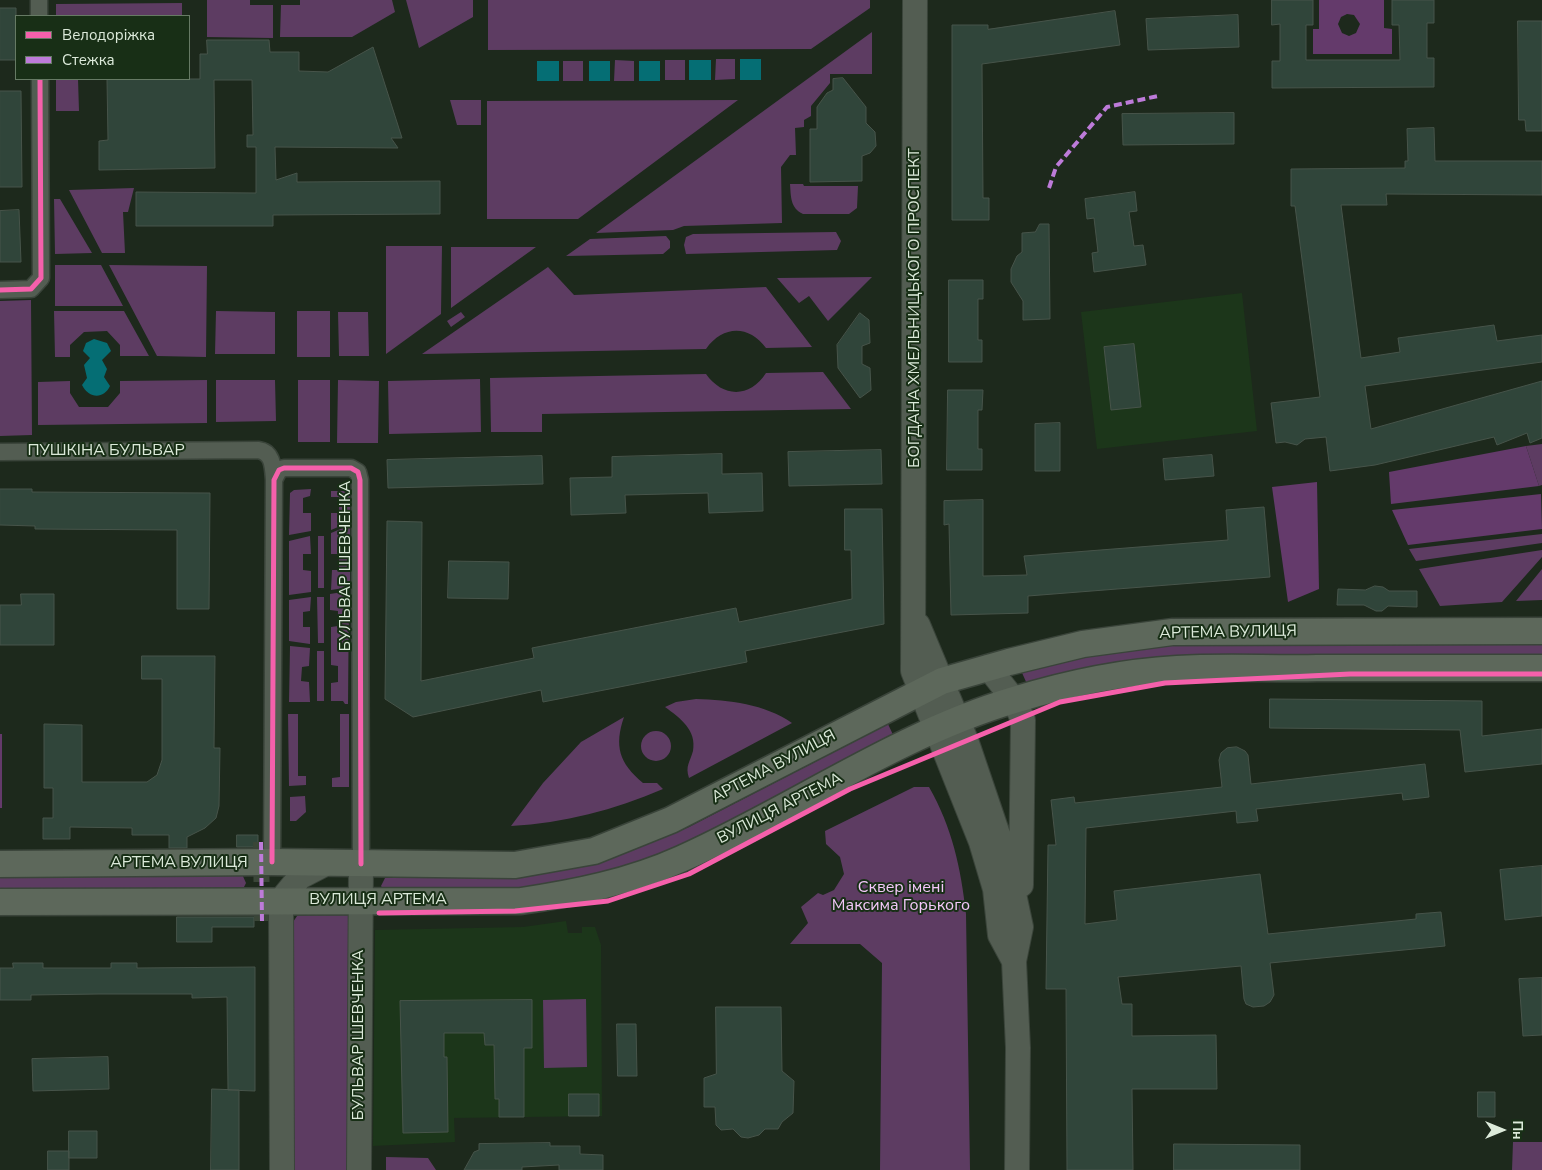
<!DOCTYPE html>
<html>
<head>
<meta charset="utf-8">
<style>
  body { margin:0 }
  #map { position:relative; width:1542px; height:1170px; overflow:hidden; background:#1d291c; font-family:"Nunito Sans",sans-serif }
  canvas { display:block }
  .legend { position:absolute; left:15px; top:15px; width:175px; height:65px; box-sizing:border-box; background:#182f16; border:1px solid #667a64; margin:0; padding:6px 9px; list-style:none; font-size:15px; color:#dceada }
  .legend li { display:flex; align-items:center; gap:10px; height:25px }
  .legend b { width:25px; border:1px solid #667a64 }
  .north { position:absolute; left:1477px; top:1105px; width:50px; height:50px; -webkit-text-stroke:4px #182f16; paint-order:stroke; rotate:90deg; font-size:14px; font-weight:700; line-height:20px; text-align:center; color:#dceada }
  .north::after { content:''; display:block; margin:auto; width:18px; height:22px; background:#dceada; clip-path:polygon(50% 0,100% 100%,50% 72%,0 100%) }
</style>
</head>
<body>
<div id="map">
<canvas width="1542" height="1170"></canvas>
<ul class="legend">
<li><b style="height:6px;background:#f560ab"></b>Велодоріжка</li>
<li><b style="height:6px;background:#bd7bd9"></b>Стежка</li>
</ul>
<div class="north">Пн</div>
</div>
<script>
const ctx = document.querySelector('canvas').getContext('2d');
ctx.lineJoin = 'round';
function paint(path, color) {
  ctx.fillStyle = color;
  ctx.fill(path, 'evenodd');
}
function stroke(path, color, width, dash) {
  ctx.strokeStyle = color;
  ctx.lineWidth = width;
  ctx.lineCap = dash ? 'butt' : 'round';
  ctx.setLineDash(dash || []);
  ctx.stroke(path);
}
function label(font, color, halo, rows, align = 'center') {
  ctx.font = font + ' "Nunito Sans",sans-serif';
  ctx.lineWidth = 4;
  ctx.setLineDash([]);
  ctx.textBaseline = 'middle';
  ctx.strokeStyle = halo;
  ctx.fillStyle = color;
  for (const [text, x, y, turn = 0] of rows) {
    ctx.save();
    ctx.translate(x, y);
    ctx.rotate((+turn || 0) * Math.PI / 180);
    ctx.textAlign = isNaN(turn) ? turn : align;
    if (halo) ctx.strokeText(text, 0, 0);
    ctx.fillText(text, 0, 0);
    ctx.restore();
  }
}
paint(new Path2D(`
  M1242,293L1257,431L1097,449L1081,312Z
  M566,921L568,933H582V927H595L601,945L602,1116L454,1118L455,1142L373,1146L375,930L523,927Z`), '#1c361a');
paint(new Path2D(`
  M207,0H250V5H273V38L207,37Z
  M300,0H392L395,12L352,37H280L281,5H300Z
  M406,0H473V17L419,48Z
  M488,0H870V8L811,49L488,50Z
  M182,3V16H56V4Z
  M872,32V74H830V83L811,106V116L804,120V127L795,128L796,155H790L781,167L782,223L684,226L673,230L596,233Z
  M716,59H735V79L715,80Z
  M615,60L634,61V81H614Z
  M665,60H685V80H665Z
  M563,61H583V81H563Z
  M56,79H78L79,111H56Z
  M450,100H481V125H457Z
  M738,100L578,219H487V101Z
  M790,184H803L804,186H858L857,208L849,214H803C790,208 791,196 790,184Z
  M134,188L128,212H123L125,253H102L69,190Z
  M54,199H60L92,253L55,254Z
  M836,232L841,241L837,250L686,254L684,245L686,237L693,234Z
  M666,236L670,241V248L663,254L566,256L590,239Z
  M386,246H442L441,314L386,354Z
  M451,247H536L451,308Z
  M55,265H101L123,306H55Z
  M109,265L207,266L206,357L157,356Z
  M548,267L574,295L766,287L812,347L766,348C749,325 723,325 706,349L422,354Z
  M872,277L828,321L809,296L799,303L777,278Z
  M31,300L32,435L0,436V301Z
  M54,311H124L149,356H120V345L107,331L84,332L70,345V357H55Z
  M216,311L275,312V354H215Z
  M297,311H330V357H297Z
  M338,312H368L369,356H339Z
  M461,312L465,317L451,327L447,321Z
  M823,372L851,409L542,414V432H491L490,378L706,374C723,398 750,398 766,373Z
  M480,379L481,432L389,434L388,381Z
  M207,380V423L38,425V382L70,381V393L79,407H108L120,393V381Z
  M216,380H275L276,421L216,422Z
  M298,380H330V442H298Z
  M338,380L379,381L378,443H337Z
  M1542,444V485L1539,486L1526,446Z
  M311,489L310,496L303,498V513H311V531L289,535L290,493L294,490Z
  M331,491H346L350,495V522L331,530V513H339V497H331Z
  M350,525V587L331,590L332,570H339V554H331V533Z
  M1542,534V543L1416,561L1409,549Z
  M310,536L311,554H303V570L311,571V592L289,595V541Z
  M318,536H324V588H318Z
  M1542,550V557L1502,602L1440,606L1419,569Z
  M1542,569V600L1516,601Z
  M349,591L348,704H345L343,701H331V683L338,682V666L331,665V627L338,626V611L330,610V594Z
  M311,597L310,611L303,612V627H310V644L289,641V600Z
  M317,597H324V643H318Z
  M1542,640V660L1027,684L1019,666L1165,643Z
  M290,646L310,648L309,666L302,667L301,681L309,682L310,702H289Z
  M317,651H324V701H317Z
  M696,699C729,700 765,704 792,723L689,778C685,766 690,762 693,751C697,730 680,718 665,707L676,702Z
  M288,714H298V776H306V785L289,786Z
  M340,714H349V787H332V778L340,777Z
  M624,717C614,746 619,763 643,783H657L663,789C614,810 564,823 511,826L543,783L581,742Z
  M888,724L895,739L656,861L540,888L385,892L381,886L385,878L480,875L593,862L643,846L689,827Z
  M641 746a15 15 0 1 1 30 0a15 15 0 1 1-30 0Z
  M914,787H929C952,827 961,868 966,914L970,1170H880L882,963L860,944H790L808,923L801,907L818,893L823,895L834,890L844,874L840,857L826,844L825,831Z
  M305,796L306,812L296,821H290V797Z
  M242,874L246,883L242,891L0,893V876Z
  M299,913L353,914L356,1170H289L291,925Z
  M586,999L587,1067L544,1068L543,1000Z
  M1513,1142H1542V1170H1512Z
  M386,1157L428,1158L436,1170H386Z`), '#5d3c62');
paint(new Path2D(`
  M1319,0H1384V28L1392,29V54H1313V29H1319ZM1347,14L1354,15L1360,24L1356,33L1349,36L1342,33L1338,24L1341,17Z
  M1526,446L1539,486L1391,504L1389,472Z
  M1317,482L1319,589L1288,602L1272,487Z
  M1541,494L1542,529L1408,545L1392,510Z
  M0,734H2V808H0Z`), '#643a6b');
paint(new Path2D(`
  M740,59H761V80H740Z
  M689,60H711V80H689Z
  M537,61H559V81H537Z
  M589,61H610V81H589Z
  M639,61H660V81H639Z
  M94,339L107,343L111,351L102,360L107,369L104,377L110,386C104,399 89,399 82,385L87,378L84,365L90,358L83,351L86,343Z`), '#056e74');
const building = new Path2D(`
  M1272,0H1313V25H1306V60H1400L1399,25H1392V0H1434V23H1427V58H1434V87L1272,88V61H1280V24L1272,25Z
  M0,8H16V60H0Z
  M1115,11L1120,45L982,64L983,198H989V220H952V25H988V29Z
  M1238,15L1239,47L1148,50L1146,19Z
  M1518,21H1542V131H1526L1525,120H1519Z
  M207,40H269L270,52H299V71L328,72L373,47L402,138H391L398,148L275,147L276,180L297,173V182L440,181V214L273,215V226H136V192L256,193V147H247V135H253L252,80H214L215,168L99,170V141L108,140L107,79H200V54H207Z
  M843,78L866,107V123L875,132L876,146L870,153L862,156V181L810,182V129H817V107L827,93L833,90V79Z
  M0,91H21L22,187H0Z
  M1234,113V144L1123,145L1122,114Z
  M1434,128L1435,161H1542V195L1386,194L1387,205H1341L1361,358L1400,352L1398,338L1494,325L1497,341L1542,335V362L1365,386L1371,429L1542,381V438L1530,443L1527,433L1497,445L1494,437L1375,465L1330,471L1326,437L1305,439L1297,445L1285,442L1276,443L1271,403L1320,397L1295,206H1291V169L1405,168V161H1408L1407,129Z
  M1135,192L1137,211L1129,212L1134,246L1143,245L1146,265L1094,272L1092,253L1098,252L1094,218L1087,219L1085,199Z
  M19,210L21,262H0V211Z
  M1040,224H1049L1050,319L1023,320V301L1011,282V269L1017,256L1022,252V233L1035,232Z
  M949,280H983V299H978V340H982V362H949Z
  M860,313L869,320L870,343L862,346V364L870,368L871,390L860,398L838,368L837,345Z
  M1134,344L1141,407L1111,410L1104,347Z
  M948,390H983L982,410H978V449H982V470H947Z
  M1060,423V471H1035V424Z
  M881,450L882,484L789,486L788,452Z
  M722,454V474L762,473L763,511L709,513L708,493L625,495L626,513L571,515L570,478L612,477V457Z
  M1212,455L1214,476L1165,480L1163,459Z
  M542,456L543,484L388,488L387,460Z
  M0,489H32V492L210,493L209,609H177V530L35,529V526L0,525Z
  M983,500V576L1027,575L1024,556L1228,540L1226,510L1264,507L1270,577L1028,596V613L951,615L949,524L944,525V501Z
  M845,509H882L884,624L745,651L747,662L543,702L541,690L413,717L385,699L387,521L422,522L421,681L534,658L532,648L736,608L739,622L852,599L851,550H845Z
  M449,561L509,562L508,599L448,598Z
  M1375,586L1383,587L1389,591H1417V607L1388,606L1382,611H1376L1364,605H1337L1338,589L1365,590Z
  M21,594H54V645H0V605H21Z
  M142,656H215L214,748H220L219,806L216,818L205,828L187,837V848H169V835H132V828L70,827V839H43V818H53V788H44V724L82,725V782H147L157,775L162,760V679H142Z
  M1270,699L1482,701V736L1542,729V764L1465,772L1460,730L1270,728Z
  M1237,747L1245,751L1248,755L1251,784L1425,764L1429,797L1403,800L1402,793L1256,809L1258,821L1237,823L1236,811L1086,828L1085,924L1117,920L1114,891L1260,874L1268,934L1416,919V914L1441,912L1445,946L1270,963L1274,995L1270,1002L1264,1006L1253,1007L1246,1004L1244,999L1241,966L1118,977L1122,1004H1132V1036L1216,1035L1217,1089H1132L1133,1170H1067L1066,989H1046L1048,845H1056L1051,800L1074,797L1075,803L1222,787L1219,760L1221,753L1227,748Z
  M237,835H258V847H237Z
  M1542,866V916L1505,920L1500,870Z
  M177,917H254V927H212V942H177Z
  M13,963H43V968H111V963H137V968L255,967V1091L228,1090L227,997L192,998V994H99L31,995V1000H0V968H13Z
  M1542,978V1035L1523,1036L1519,979Z
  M532,1000V1048H524V1117H499V1099H495L494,1045H485L484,1033H444V1057H447L448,1132L403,1133L400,1001Z
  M716,1007H781L782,1071L794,1081L793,1113L782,1122L778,1129H765L759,1135L748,1138L741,1137L733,1129L721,1130L716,1125L715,1107H704V1078L716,1074Z
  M617,1024H636L637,1076H618Z
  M108,1057L109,1089L33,1091L32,1059Z
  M212,1089L239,1090V1170H211Z
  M1478,1092H1495V1117H1478Z
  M569,1094H599V1116H569Z
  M69,1131H97V1158H69Z
  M550,1143V1146H580V1154L603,1155V1170H559V1165L522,1167V1170H464L474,1152L479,1150V1144Z
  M1174,1144L1300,1145V1170H1174Z
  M48,1151H69V1170H48Z`);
paint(building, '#30453a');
stroke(building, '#47544a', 1);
stroke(new Path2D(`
  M261,842L262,921`), '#3a4638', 16, [16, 8]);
const street = new Path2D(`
  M39,0V16
  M0,290L31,289L41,278L40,79
  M0,452L258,450C273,452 273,467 274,480
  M272,862L274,480L279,470L284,468H351L358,472L360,480L361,864`);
const secondary = new Path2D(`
  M915,0L913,671L981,842L995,889L1000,935L1014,961
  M918,625L966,740L1007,861L1021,927L1014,961L1018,1048L1017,1170
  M988,667L1014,700L1023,720L1021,885
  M282,1170L281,900L300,877L327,863
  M359,1170L361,864`);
const primary = new Path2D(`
  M0,864L272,862L515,865L594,851L671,820L942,681L1009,662L1083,644L1172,632L1542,631
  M0,902L521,901C575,893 630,882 681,859C793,809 896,735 1014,700C1066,684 1123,672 1177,669C1224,666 1271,669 1317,668C1392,668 1467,668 1542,668`);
stroke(street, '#3a443a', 19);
stroke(secondary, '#3a443a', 26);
stroke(primary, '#3a443a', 29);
stroke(street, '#535d52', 16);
stroke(secondary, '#535d52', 24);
stroke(primary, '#5d685b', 26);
stroke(new Path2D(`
  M1049,188L1056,167L1107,107L1158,96
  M261,842L262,921`), '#bd7bd9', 4, [8, 4]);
stroke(new Path2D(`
  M0,290L31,289L41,278L40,79
  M272,862L274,480L279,470L284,468H351L358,472L360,480L361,864
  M379,913L515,911L608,901L689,874L850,789L1060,702L1165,683L1350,674H1542`), '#f560ab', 5);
label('16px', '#dceada', '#182f16', [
  ["БОГДАНА ХМЕЛЬНИЦЬКОГО ПРОСПЕКТ",915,308,-90],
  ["ПУШКІНА БУЛЬВАР",106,451],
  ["БУЛЬВАР ШЕВЧЕНКА",346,566,-90],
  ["АРТЕМА ВУЛИЦЯ",1228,633,-1],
  ["АРТЕМА ВУЛИЦЯ",774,767,-28],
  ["ВУЛИЦЯ АРТЕМА",780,809,-27],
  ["АРТЕМА ВУЛИЦЯ",179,863],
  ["ВУЛИЦЯ АРТЕМА",378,900],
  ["БУЛЬВАР ШЕВЧЕНКА",359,1035,-90]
]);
label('16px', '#f4c8fa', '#182f16', [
  ["Сквер імені",901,888],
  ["Максима Горького",901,906]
]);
</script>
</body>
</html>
